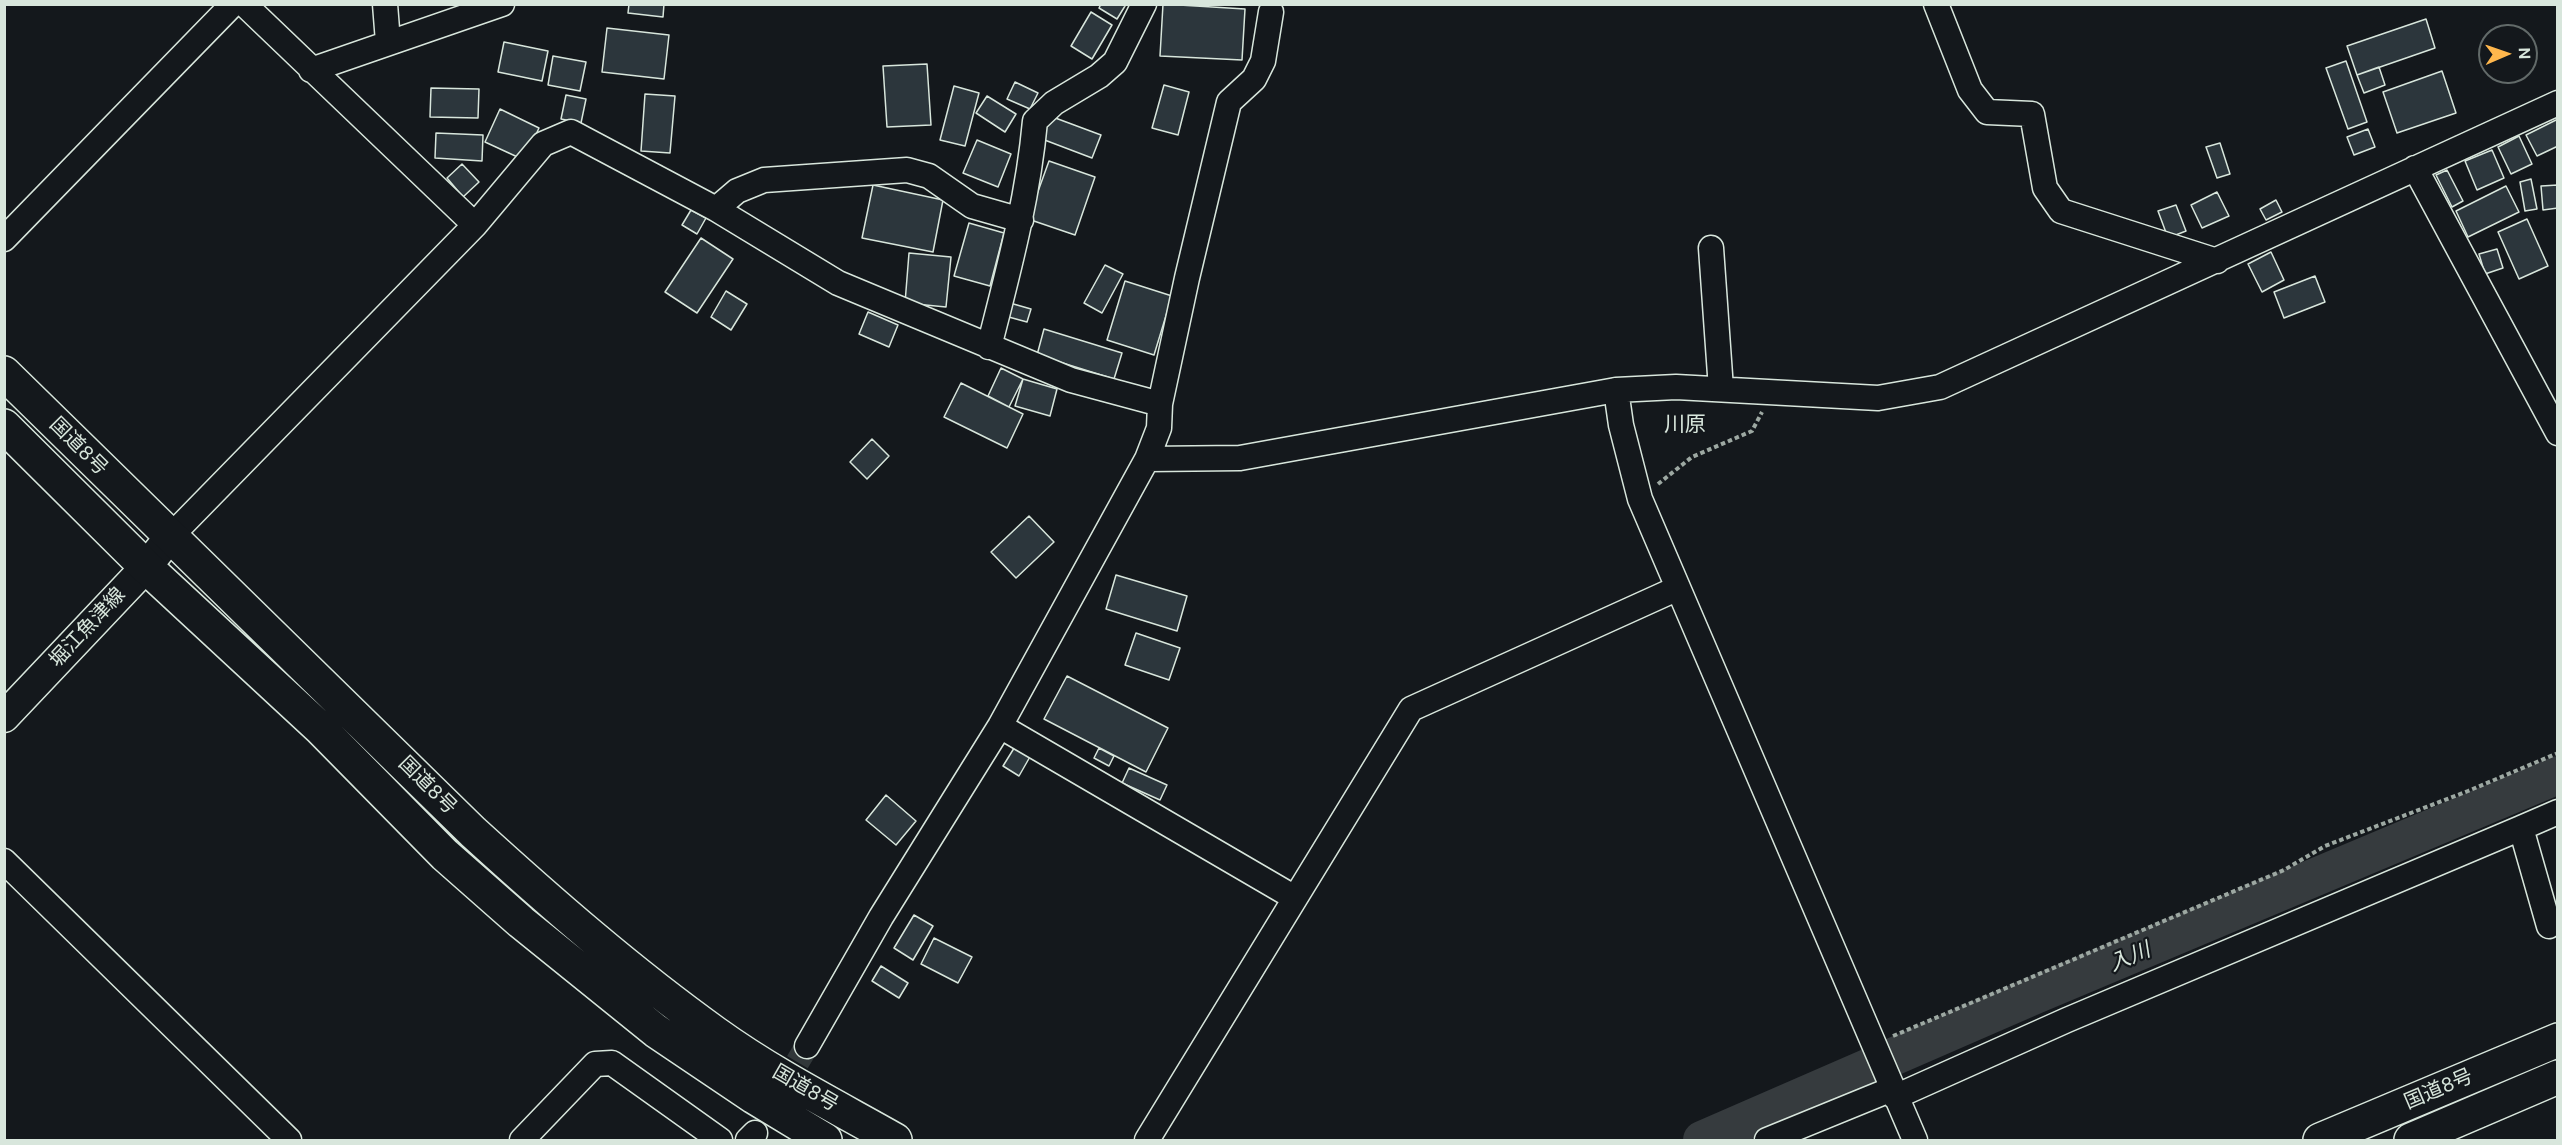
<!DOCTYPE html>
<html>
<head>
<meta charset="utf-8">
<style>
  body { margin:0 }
  #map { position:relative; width:2562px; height:1145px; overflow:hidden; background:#14181c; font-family:"DM Sans",sans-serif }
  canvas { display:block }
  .frame { position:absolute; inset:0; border:6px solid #d8e6dc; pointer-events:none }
  .north { position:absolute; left:2478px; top:24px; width:60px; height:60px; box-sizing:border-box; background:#14181c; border:2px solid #626a69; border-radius:50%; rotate:88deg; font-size:16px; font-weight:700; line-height:24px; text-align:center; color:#d8e6dc }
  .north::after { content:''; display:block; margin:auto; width:21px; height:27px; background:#ffb74d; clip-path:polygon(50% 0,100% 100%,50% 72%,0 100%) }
</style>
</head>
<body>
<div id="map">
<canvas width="2562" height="1145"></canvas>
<div class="frame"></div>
<div class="north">N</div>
</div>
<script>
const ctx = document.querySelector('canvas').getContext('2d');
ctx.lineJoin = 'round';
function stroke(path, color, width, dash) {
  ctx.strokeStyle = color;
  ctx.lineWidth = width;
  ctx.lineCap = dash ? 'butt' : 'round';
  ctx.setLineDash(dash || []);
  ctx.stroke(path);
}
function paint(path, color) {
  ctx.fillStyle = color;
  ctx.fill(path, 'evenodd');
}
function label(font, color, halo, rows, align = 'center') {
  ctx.font = font + ' "DM Sans","Noto Sans JP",sans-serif';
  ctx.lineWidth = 4.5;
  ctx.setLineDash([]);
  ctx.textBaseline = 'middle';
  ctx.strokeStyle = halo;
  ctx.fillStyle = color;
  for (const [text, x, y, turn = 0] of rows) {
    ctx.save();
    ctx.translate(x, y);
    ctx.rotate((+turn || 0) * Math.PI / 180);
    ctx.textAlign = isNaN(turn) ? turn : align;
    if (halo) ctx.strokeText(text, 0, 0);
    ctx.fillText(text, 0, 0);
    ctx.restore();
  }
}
stroke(new Path2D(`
  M1702,1140L2035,995L2558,775`), '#363b3e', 38);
const building = new Path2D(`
  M629,4H664L663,17L628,13Z
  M1101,4H1123L1125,6L1117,19L1099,8Z
  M1163,4L1245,9L1242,60L1160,56Z
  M1091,12L1112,25L1092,59L1071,46Z
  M2426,19L2435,48L2357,75L2347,46Z
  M607,28L669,35L664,79L602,72Z
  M504,42L548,51L542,81L498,72Z
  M553,56L586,62L580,91L548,85Z
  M2346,61L2367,122L2348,129L2326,68Z
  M927,64L931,125L887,127L883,66Z
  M2379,67L2385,85L2364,93L2357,75Z
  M2442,71L2456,113L2397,133L2383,92Z
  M1015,82L1038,93L1030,109L1007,99Z
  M1164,85L1189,92L1178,135L1152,128Z
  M954,86L979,93L965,146L940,140Z
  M431,88L479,89L478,118L430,117Z
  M645,94L675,96L670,153L641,151Z
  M566,95L586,99L581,123L561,119Z
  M987,96L1016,114L1005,132L976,113Z
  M500,109L539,128L524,160L485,142Z
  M1050,116L1101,135L1092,158L1042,139Z
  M2558,119V146L2537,156L2526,135Z
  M2368,129L2375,147L2354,155L2347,137Z
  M436,133L483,135L482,161L435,158Z
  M2519,136L2532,164L2511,174L2498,147Z
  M977,140L1011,154L998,187L963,173Z
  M2220,143L2230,174L2217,178L2206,147Z
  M2492,150L2504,178L2477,190L2465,161Z
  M1049,161L1095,177L1075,235L1028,219Z
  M462,164L479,182L463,197L447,178Z
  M2447,170L2463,201L2452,207L2436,175Z
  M2531,179L2537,209L2525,211L2520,182Z
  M873,185L943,200L933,252L862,238Z
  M2558,185V208L2543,210L2541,186Z
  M2506,186L2519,212L2468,237L2456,211Z
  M2217,192L2229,216L2202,228L2191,205Z
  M2276,200L2282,212L2266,220L2260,209Z
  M2176,205L2186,231L2168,238L2158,211Z
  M691,210L706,218L697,234L682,225Z
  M2527,219L2548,266L2519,279L2498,232Z
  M969,223L1004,233L990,286L954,276Z
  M701,238L733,259L697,313L665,292Z
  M2497,249L2503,268L2485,274L2479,254Z
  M2271,252L2284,280L2262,292L2248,264Z
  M909,253L951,257L946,307L905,303Z
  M1105,265L1123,274L1102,313L1084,303Z
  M2315,276L2325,302L2284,318L2274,292Z
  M1125,281L1172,296L1154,355L1107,340Z
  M726,291L747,304L731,330L711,317Z
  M1010,303L1031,309L1027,322L1005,316Z
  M868,312L898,325L889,347L859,334Z
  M1044,329L1122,353L1114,379L1037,355Z
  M1001,368L1023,379L1009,407L988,396Z
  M1023,379L1057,389L1050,416L1015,406Z
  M961,383L1023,414L1007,448L944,417Z
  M872,439L889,456L867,479L850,462Z
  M1029,516L1054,542L1016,578L991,552Z
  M1116,575L1187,596L1177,631L1106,609Z
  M1136,633L1180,648L1169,680L1125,665Z
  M1067,676L1168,728L1146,772L1044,719Z
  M1016,745L1031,755L1019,776L1003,766Z
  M1099,748L1114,756L1109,766L1094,758Z
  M1129,768L1167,785L1160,800L1122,783Z
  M886,795L916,821L896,845L866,820Z
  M914,915L933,926L913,960L894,948Z
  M934,938L972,957L958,983L921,964Z
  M881,966L908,983L899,998L872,981Z`);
paint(building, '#2c363c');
stroke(building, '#d8e6dc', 1.5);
stroke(new Path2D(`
  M779,1093L807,1046`), '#313739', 24, [24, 12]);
const minor = new Path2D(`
  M244,4L475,225
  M385,4L388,42
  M1936,4L1970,90L1987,112L2032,114L2045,188L2061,211L2217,261
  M311,70L502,4
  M2415,168L2558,433
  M716,209L737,191L764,180L907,170L929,176L972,206L1021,220
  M4,239L233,4
  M1711,248L1721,389
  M989,347C1008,272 1028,199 1035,121L1054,103L1099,76L1115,62L1144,4
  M1616,390L1621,425L1640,499L1915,1140
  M1147,459L1240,458L1616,390L1676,387L1878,398L1940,387L2558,103
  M170,537L475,225L543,144L571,132L716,209L838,283L1071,380L1160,404
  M1000,726L1295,898
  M4,861L289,1140
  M2549,926L2521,828L2558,812
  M807,1046L881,917L1000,726L1147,459L1159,428L1160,404L1187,278L1229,102L1254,79L1263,61L1271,12
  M1895,1097L2067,1020L2521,828
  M522,1140L595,1064L612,1063L720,1140
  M748,1140L755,1133
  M1147,1140L1411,709L1676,589
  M1767,1140L1892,1089`);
const major = new Path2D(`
  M4,717L146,567L170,537`);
const highway = new Path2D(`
  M4,373L473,832C551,903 630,972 715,1033C772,1074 835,1106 895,1140
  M4,426L146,567L321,729L445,855L521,922L656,1031L754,1097L825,1140
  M2320,1140L2558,1040
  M2411,1140L2558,1077`);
stroke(minor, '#d8e6dc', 27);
stroke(major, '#d8e6dc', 33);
stroke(highway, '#d8e6dc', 36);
stroke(new Path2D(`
  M1658,484L1692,457L1752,431L1762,412
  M1893,1036L2284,870L2325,846L2468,791L2558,753`), '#9da8a2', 4, [4.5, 3]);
stroke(minor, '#14181c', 24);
stroke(major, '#14181c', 30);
stroke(highway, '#14181c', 33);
label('20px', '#d8e6dc', '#14181c', [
  ["国道8号",78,447,45],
  ["堀江魚津線",88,628,-47],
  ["国道8号",427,786,45],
  ["国道8号",805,1089,30],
  ["国道8号",2439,1090,-23]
]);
label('21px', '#d8e6dc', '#14181c', [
  ["川原",1685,425]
]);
label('italic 21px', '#d8e6dc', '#14181c', [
  ["入川",2130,958,-23]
]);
</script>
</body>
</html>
